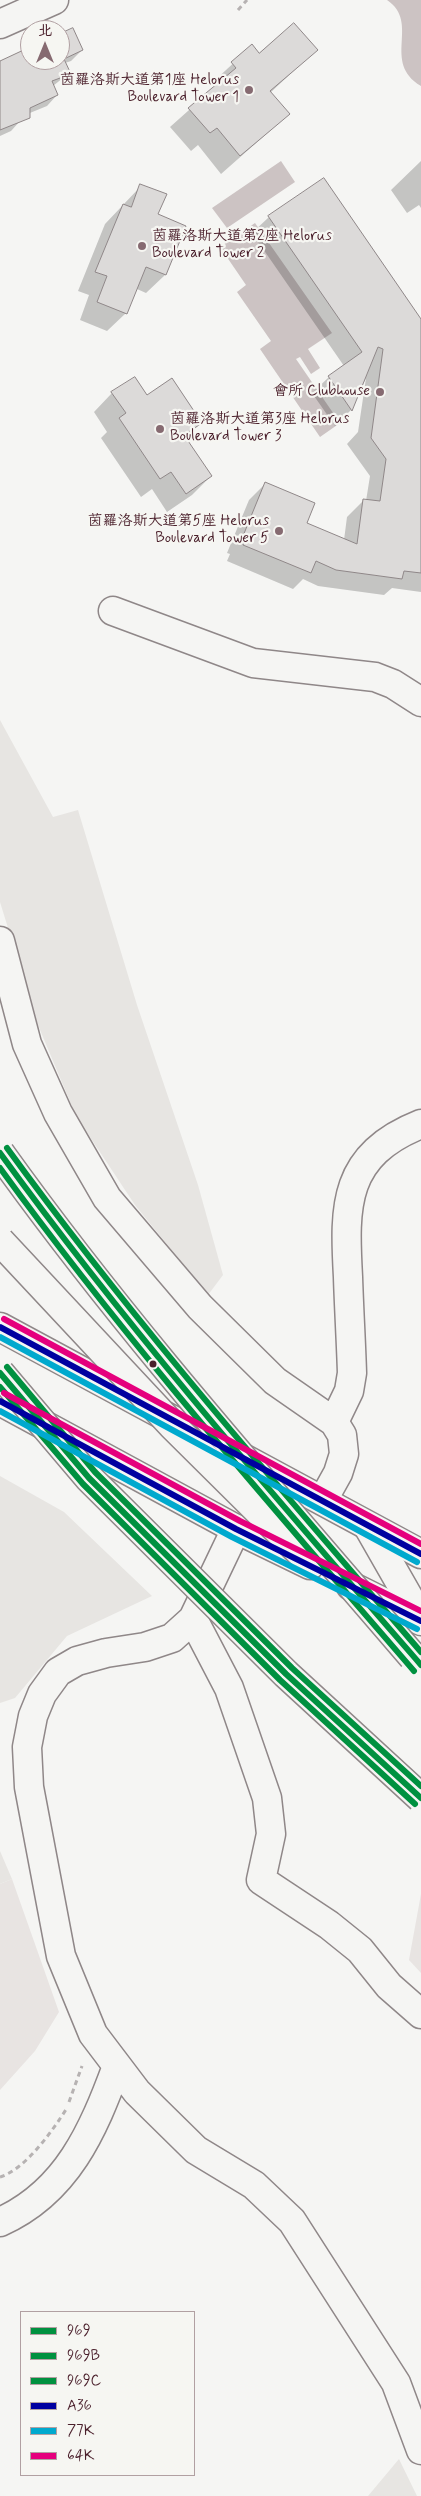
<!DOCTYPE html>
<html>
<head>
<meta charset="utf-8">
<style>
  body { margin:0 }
  #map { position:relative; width:421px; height:2496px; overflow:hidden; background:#f5f5f3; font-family:Mynerve,"LXGW WenKai TC",sans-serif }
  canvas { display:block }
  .legend { position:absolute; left:20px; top:2311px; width:175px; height:165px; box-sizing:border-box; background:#f6f6f2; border:1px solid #b1a0a2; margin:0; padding:6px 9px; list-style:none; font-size:15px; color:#4a1f2b }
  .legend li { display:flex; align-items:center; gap:10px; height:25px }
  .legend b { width:25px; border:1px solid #b1a0a2 }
  .north { position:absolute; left:20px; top:20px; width:50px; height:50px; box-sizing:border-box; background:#f6f6f2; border:1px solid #b1a0a2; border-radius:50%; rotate:0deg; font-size:14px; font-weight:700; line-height:20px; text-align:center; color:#4a1f2b }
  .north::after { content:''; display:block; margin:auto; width:18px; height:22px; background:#866a71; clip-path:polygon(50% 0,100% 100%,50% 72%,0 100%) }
</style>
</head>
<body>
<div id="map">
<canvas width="421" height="2496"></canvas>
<ul class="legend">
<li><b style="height:6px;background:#009140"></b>969</li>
<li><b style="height:6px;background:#009140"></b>969B</li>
<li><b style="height:6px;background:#009140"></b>969C</li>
<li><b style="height:6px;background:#0000a0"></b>A36</li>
<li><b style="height:6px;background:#00a9ce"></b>77K</li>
<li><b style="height:6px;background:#e5007d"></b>64K</li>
</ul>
<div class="north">北</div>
</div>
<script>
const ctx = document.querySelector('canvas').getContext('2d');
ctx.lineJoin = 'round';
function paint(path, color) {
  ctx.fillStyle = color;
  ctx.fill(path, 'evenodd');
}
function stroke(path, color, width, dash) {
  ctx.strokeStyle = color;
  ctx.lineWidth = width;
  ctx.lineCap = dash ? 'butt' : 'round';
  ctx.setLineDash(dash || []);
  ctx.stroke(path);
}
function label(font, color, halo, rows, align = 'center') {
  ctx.font = font + ' Mynerve,"LXGW WenKai TC",sans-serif';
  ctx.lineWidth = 4.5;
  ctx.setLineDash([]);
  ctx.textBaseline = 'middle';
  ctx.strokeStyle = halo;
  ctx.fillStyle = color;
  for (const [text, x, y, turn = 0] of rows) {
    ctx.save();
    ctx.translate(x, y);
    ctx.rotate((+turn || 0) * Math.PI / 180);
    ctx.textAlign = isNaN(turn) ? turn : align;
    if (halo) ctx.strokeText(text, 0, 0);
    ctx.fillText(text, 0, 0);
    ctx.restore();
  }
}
paint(new Path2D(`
  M0,720L53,817L78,810L137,1005L198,1185L223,1275L208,1295L135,1205L76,1116L38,1025L0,902Z
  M0,1476L64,1512L152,1596L67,1636L15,1698L0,1703Z
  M0,1851L12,1879L0,1884Z
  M399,2459L417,2496H368Z`), '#e7e5e2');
paint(new Path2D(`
  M12,1879L59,2012L35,2051L0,2090V1884Z
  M421,1894V1973L409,1960Z`), '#e8e4e2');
paint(new Path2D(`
  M387,0H421V86C381,62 421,23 387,0Z
  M281,161L295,182L227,228L212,208Z
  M255,223L332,333L308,349L320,368L311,374L300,357L296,359L340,423L320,437L260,349L271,341L237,292L246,285L220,247Z`), '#ccc3c3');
paint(new Path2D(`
  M60,35L82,50L71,61L65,63L69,73L53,86L57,95L47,106L20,117L21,120L11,131L0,136V61L30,48V60H60Z
  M252,46L259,54L316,50L270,93L289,114L221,174L198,145L191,151L170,127L216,86L213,82Z
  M421,161V208L419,205L407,213L391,190Z
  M141,186L157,215L185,226L165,275L146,293L137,289L126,313L107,331L80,320L89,295L78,291L105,224Z
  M269,217L421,321V592L392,588L384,595L318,586L303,579L293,589L227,561L230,554L227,553L249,500L265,484L305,523L344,540L347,517L364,500L366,501L370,476L347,444L358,432L366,378L351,410L335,426L312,393L329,377L344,366L252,233Z
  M112,393L147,397L201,423L185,438L211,476L192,495L167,512L152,489L141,497L101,438L107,432L94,412Z`), '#0003');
const building = new Path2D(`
  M294,23L318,50L270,91L290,114L240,156L217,128L210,133L188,108L236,68L231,62L252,44L259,53Z
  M73,28L83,50L64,59L71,74L52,81L58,95L30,108V118L0,130V61L30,47V60H60V34Z
  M324,178L421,319V573L404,571L402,579L336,570L316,561L311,573L243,545L246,537L243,536L265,482L315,503L307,523L357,544L363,499L380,501L386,459L371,438L383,349L378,347L352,411L328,376L362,352L268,216Z
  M140,184L167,194L158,214L186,226L166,275L146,267L127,314L97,302L107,276L95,272L123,204L131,207Z
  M135,377L147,395L172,378L202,423L184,435L212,476L186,494L171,472L160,479L119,418L126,413L111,392Z`);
paint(building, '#dcdad9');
stroke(building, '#8f8788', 1);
const minor = new Path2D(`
  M0,24L54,0
  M113,611L253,663L375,677L393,684L421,702
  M0,941L27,1044L58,1113L107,1198L200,1307L275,1381L334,1422L342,1435L344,1454L338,1473L323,1500
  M334,1422L349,1391L352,1373C351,1341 349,1309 348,1277C344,1205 343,1155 421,1124
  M369,1528L421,1619
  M236,1529L193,1619L172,1638L145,1647L106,1653L77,1661L58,1672L42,1694L33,1716L27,1747L29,1787L61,1956L93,2034L137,2092L196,2150L254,2185L292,2221L396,2383L421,2450
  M193,1619L229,1688L267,1798L271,1834L261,1880L329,1925L360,1950L389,1986L421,2014
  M0,2222C67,2192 93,2131 117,2066`);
const major = new Path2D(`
  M0,1327L421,1554
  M0,1401L236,1529L310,1565
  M351,1586L421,1621`);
stroke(minor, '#8f8788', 31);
stroke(major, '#8f8788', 31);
stroke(new Path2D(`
  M238,10L247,0
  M69,2102L82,2066
  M0,2177C26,2169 53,2130 67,2108`), '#b6b2b2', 3, [5, 4]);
stroke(minor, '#f5f5f3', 28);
stroke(major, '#f5f5f3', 28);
const highwayBridge = new Path2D(`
  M0,1153C126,1329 272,1492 413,1657
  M0,1241L172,1425L311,1563
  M0,1373L89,1478L286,1674L421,1798`);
stroke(highwayBridge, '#8f8788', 31, []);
stroke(highwayBridge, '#f5f5f3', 28);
stroke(new Path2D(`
  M0,1153C130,1332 276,1498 421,1665
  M0,1373L89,1478L286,1674L421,1798`), '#009140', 6);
stroke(new Path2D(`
  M0,1168C128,1344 272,1506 414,1671
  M0,1387L83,1484L280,1680L415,1804`), '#009140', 6);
stroke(new Path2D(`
  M7,1148C135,1324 279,1487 421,1652
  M7,1367L95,1472L292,1668L421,1786`), '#009140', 6);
stroke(new Path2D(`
  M0,1327L421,1554
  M0,1401L236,1529L421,1621`), '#0000a0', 6);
stroke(new Path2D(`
  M0,1337L417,1562
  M0,1411L232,1537L417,1629`), '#00a9ce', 6);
stroke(new Path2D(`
  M4,1319L421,1544
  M4,1393L240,1521L421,1611`), '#e5007d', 6);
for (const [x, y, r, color] of [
  [249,90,5,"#866a71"],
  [142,246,5,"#866a71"],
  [380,392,5,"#866a71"],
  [160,429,5,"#866a71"],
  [279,531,5,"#866a71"],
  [153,1364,4.5,"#4a1f2b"]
]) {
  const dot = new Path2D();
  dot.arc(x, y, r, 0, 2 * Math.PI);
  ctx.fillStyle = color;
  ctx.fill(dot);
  stroke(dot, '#f6f6f2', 2);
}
label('15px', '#4a1f2b', '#f6f6f2', [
  ["茵羅洛斯大道第1座 Helorus",239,81],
  ["Boulevard Tower 1",239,98],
  ["茵羅洛斯大道第2座 Helorus",152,237,"left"],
  ["Boulevard Tower 2",152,254,"left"],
  ["會所 Clubhouse",370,392],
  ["茵羅洛斯大道第3座 Helorus",170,420,"left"],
  ["Boulevard Tower 3",170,437,"left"],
  ["茵羅洛斯大道第5座 Helorus",269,522],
  ["Boulevard Tower 5",269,539]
], 'right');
</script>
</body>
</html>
